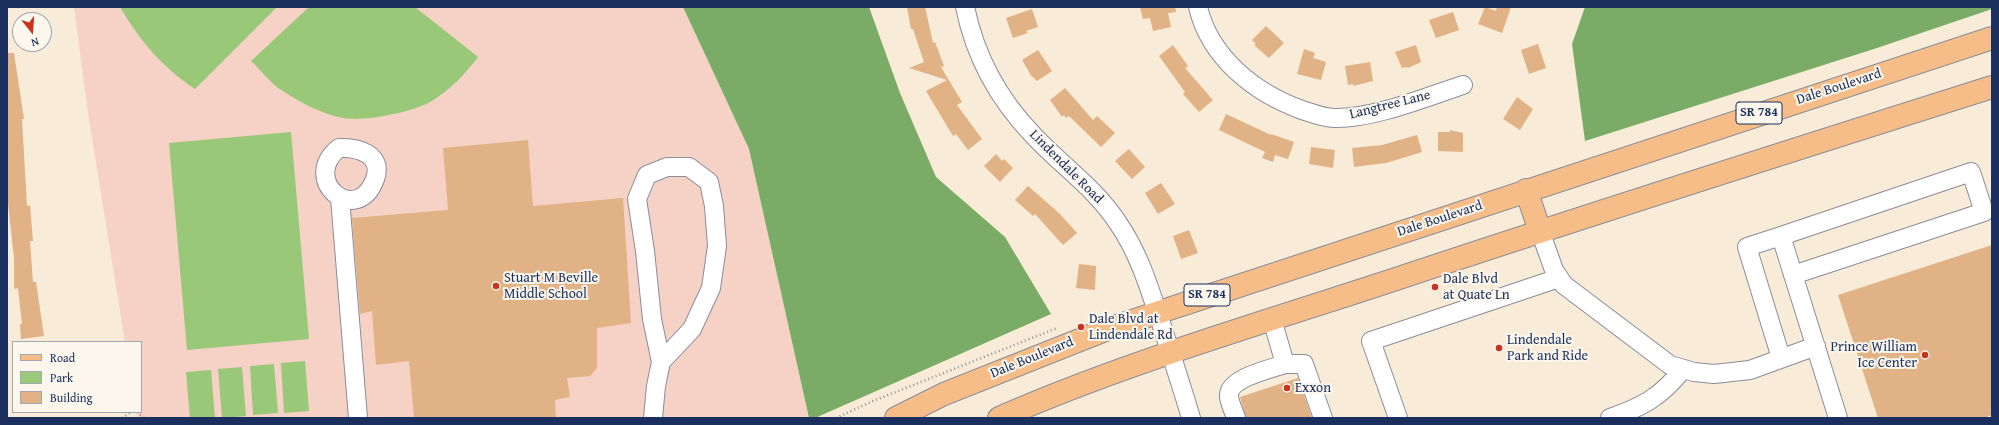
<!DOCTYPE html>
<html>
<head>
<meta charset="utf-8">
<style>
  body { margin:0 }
  #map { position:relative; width:1999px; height:425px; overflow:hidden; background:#f8ebd7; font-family:"Gentium Book Plus",serif }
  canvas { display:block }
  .frame { position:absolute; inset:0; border:8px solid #1b2f5e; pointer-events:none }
  .legend { position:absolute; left:12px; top:341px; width:130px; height:72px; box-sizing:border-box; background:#fbf7ec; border:1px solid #a1a7b3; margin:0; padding:5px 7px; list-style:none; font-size:12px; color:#1b2f5e }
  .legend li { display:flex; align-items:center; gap:8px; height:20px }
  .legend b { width:20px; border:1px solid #a1a7b3 }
  .north { position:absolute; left:12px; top:12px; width:40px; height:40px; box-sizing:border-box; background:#fbf7ec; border:1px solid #a1a7b3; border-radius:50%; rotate:163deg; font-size:11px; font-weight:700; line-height:16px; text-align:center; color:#1b2f5e }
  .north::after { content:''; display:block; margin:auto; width:14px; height:18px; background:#c8321e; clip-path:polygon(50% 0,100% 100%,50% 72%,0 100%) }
</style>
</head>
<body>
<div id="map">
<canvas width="1999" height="425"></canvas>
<div class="frame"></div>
<ul class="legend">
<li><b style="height:5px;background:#f7bd88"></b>Road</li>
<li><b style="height:11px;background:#98c878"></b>Park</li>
<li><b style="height:11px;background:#e0b285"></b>Building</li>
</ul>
<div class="north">N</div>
</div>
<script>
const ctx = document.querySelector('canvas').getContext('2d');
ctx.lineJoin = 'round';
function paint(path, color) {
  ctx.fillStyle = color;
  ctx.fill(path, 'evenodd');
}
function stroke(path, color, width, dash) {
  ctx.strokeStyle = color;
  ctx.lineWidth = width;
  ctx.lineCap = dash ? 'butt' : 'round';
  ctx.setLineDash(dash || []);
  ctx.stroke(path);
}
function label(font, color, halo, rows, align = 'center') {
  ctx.font = font + ' "Gentium Book Plus",serif';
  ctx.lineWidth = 4;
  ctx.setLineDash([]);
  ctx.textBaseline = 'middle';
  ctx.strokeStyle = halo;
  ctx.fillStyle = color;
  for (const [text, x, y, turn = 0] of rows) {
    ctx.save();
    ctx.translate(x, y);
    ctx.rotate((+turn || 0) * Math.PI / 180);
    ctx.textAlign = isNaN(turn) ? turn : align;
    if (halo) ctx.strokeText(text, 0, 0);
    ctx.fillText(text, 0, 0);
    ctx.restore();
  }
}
paint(new Path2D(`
  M74,7H683L749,149L809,418H138L137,412H141V342H125L88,113Z`), '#f6d1c5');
paint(new Path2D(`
  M120,7H277L195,89C161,66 141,42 120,7Z
  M309,7H415L478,57C466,73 450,90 432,101C413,112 365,122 343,118C320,114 296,100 277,87C268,80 260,69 251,61Z
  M291,132L309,339L187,350L169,143Z
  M305,361L309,411L284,413L281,363Z
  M274,364L278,413L253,415L250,366Z
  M242,367L246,416L222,418L218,369Z
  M211,370L215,418H190L186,372Z`), '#98c878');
paint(new Path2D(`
  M683,7H869L900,93L936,177L1005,237L1051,314L815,418H809L749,149Z
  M1585,7H1992V9L1877,48L1585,141L1572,44Z`), '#7aac68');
paint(new Path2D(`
  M907,7H925L933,43L935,42L944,66L941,67L962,102L957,105L982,139L968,150L956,134L953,136L926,91L947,80L909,68L924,62L913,29H911Z
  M1140,7H1175L1176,12L1168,13L1171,27L1153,31L1150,18L1143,19Z
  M1485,7L1496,11L1497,7H1511L1502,33L1478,24Z
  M1032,9L1038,27L1026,31L1028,33L1013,38L1006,18Z
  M1453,12L1459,30L1436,38L1429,20Z
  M1266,26L1284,43L1269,58L1254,45L1256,44L1252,40Z
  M1538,44L1546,68L1529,74L1521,50Z
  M1173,45L1188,66L1185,68L1213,100L1199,112L1183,94L1185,92L1159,56Z
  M1416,45L1421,62L1408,68L1407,67L1402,68L1395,52Z
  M1304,49L1315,53L1313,58L1326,62L1321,80L1297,74Z
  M1038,50L1052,71L1037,81L1033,77H1032L1022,60Z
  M7,53H14L24,119H22L27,206L30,205L33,241H30L33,282H36L44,336L21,339L20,324H22L18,288L14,289V258L7,194Z
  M1370,62L1373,81L1353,86V84L1348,85L1345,66Z
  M1065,88L1093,120L1097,116L1115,133L1101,147L1069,116L1066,118L1064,115L1062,117L1050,100Z
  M1517,97L1533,109L1520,130L1503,119Z
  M1226,114L1271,135V134L1294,142L1288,159L1275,155L1273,162L1262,158L1265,152L1219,130Z
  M1450,130L1463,133V152L1438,151V132H1450Z
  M1417,135L1422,152L1386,163L1354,167L1352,148L1382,145Z
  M528,140L533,206L623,198L631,323L597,328V368L590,376L567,378L570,397L555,400L556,418H414L409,361L376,365L372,311L360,314L352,218L448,210L443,148Z
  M1311,147L1335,150L1333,168L1309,164Z
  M1129,149L1145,167L1132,179L1115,161Z
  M996,154L1002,161L1004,159L1013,168L1000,182L984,166Z
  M1161,183L1175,204L1158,214L1145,193Z
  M1028,186L1059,213L1077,233L1063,245L1035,214L1033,216L1015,200Z
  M1189,230L1198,253L1181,259L1173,236Z
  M1992,245V415L1984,418H1878L1838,295Z
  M1079,264L1096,266L1095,290L1076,288Z
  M1298,378L1312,418H1246L1240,397Z`), '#e0b285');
const minor = new Path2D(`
  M965,7C975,56 999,100 1034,136C1062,166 1095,188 1118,223C1138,252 1148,284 1159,317C1170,351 1181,384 1191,418
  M1198,7C1210,58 1255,93 1302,110C1311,113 1324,118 1334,118C1373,119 1426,97 1463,85
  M339,148C357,147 384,154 375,179C357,228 299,180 339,148Z
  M340,198L358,418
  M1540,231L1554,270L1564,285L1670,365L1694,372L1714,374L1750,370L1816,346
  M1793,275L1984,212L1971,172L1781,236L1838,418
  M1272,319L1285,364H1304L1323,418
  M1781,358L1747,247L1781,236
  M653,418L656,386L661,362L652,319L645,251L637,199L647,175L667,167H689L709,182L714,206L717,246L711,288L692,329L661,362
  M1236,418C1234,412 1230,404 1229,397C1227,378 1271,369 1285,364
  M1398,418L1371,341L1559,278
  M1610,418C1642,407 1661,397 1683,369`);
const major = new Path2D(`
  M1526,190L1540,231
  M896,418L944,394L1105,330L1992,38
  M999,418C1127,362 1263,323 1396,279C1594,213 1793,150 1992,87`);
stroke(minor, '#8a8d9a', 20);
stroke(major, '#8a8d9a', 24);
stroke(new Path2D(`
  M137,412L144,418
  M122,418L131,412
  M836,418L873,401L1057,328`), '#8a8d9a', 2.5, [1, 3]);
stroke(minor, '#fff', 18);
stroke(major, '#f7bd88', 22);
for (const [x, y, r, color] of [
  [496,286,4,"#c8321e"],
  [1435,287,4,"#c8321e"],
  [1081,327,4,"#c8321e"],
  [1499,348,4,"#c8321e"],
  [1925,355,4,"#c8321e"],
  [1287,388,4,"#c8321e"]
]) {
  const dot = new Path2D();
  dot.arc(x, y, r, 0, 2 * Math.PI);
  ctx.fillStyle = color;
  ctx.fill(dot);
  stroke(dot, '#fbf7ec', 1.5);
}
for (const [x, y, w] of [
  [1759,113,46],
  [1207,295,46]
]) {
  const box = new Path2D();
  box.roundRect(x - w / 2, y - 11, w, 22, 3);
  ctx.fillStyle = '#fbf7ec';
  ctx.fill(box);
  stroke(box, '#1b2f5e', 1);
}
label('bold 13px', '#1b2f5e', null, [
  ["SR 784",1759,113],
  ["SR 784",1207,295]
]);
label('14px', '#1b2f5e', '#fbf7ec', [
  ["Dale Boulevard",1839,87,-18],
  ["Langtree Lane",1390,105,-14],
  ["Lindendale Road",1066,167,45],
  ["Dale Boulevard",1440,219,-18],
  ["Dale Boulevard",1032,358,-22]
]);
label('14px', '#1b2f5e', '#fbf7ec', [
  ["Stuart M Beville",504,278],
  ["Middle School",504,294],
  ["Dale Blvd",1443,279],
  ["at Quate Ln",1443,295],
  ["Dale Blvd at",1089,319],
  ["Lindendale Rd",1089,335],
  ["Lindendale",1507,340],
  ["Park and Ride",1507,356],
  ["Prince William",1917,347,"right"],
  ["Ice Center",1917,363,"right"],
  ["Exxon",1295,388]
], 'left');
</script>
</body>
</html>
